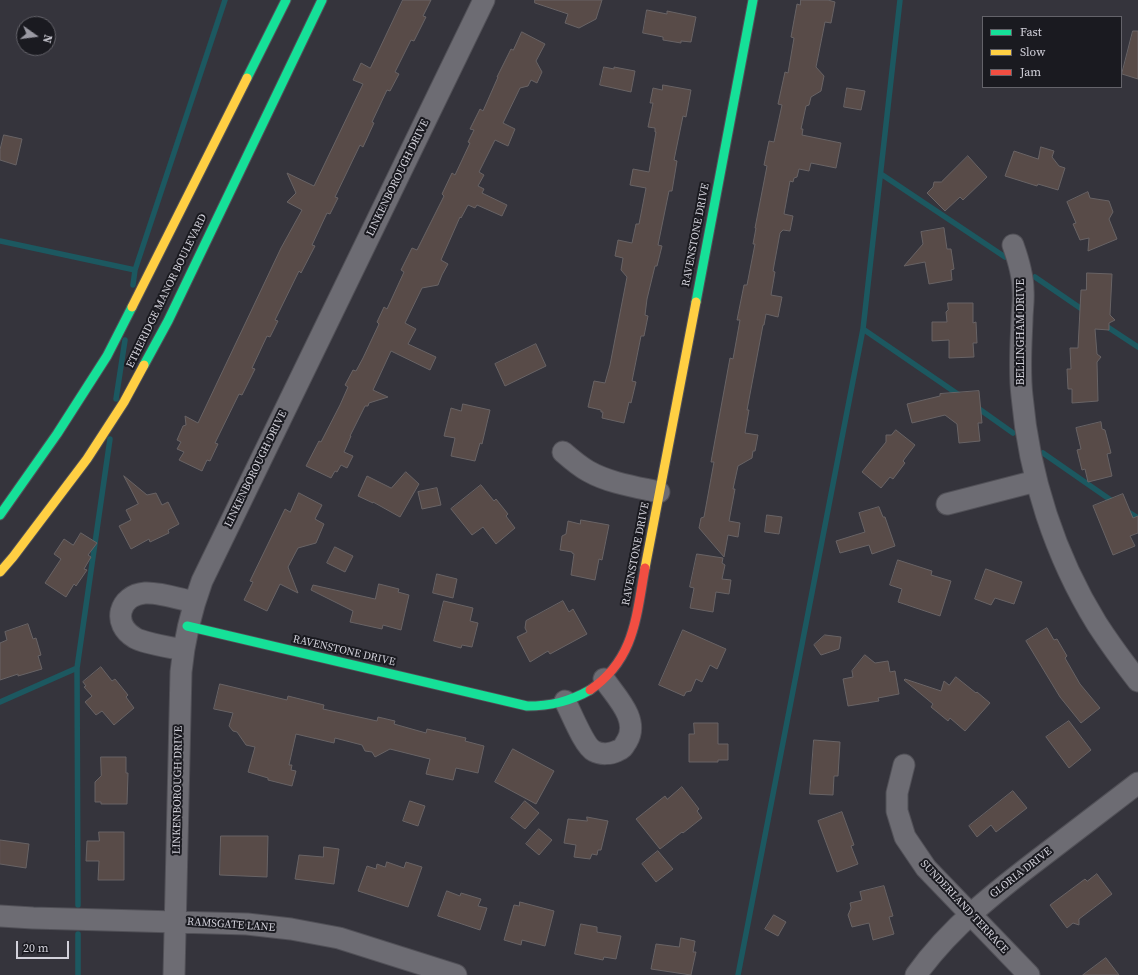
<!DOCTYPE html>
<html>
<head>
<meta charset="utf-8">
<style>
  body { margin:0 }
  #map { position:relative; width:1138px; height:975px; overflow:hidden; background:#35343c; font-family:"Source Serif 4",serif }
  canvas { display:block }
  .legend { position:absolute; left:982px; top:16px; width:140px; height:72px; box-sizing:border-box; background:#1a1a20; border:1px solid #64636a; margin:0; padding:5px 7px; list-style:none; font-size:12px; color:#d2d1da }
  .legend li { display:flex; align-items:center; gap:8px; height:20px }
  .legend b { width:20px; border:1px solid #64636a }
  .north { position:absolute; left:16px; top:16px; width:40px; height:40px; box-sizing:border-box; background:#1a1a20; border:1px solid #64636a; border-radius:50%; rotate:104deg; font-size:11px; font-weight:700; line-height:16px; text-align:center; color:#d2d1da }
  .north::after { content:''; display:block; margin:auto; width:14px; height:18px; background:#9b9aa3; clip-path:polygon(50% 0,100% 100%,50% 72%,0 100%) }
  .scale { position:absolute; left:16px; top:941px; width:53px; height:18px; box-sizing:border-box; border:2px solid #d2d1da; border-top:0; padding-left:5px; font-size:12px; line-height:14px; white-space:nowrap; color:#d2d1da; -webkit-text-stroke:3px #1a1a20; paint-order:stroke }
</style>
</head>
<body>
<div id="map">
<canvas width="1138" height="975"></canvas>
<ul class="legend">
<li><b style="height:5px;background:#16e098"></b>Fast</li>
<li><b style="height:5px;background:#ffcf43"></b>Slow</li>
<li><b style="height:5px;background:#f24e42"></b>Jam</li>
</ul>
<div class="north">N</div>
<div class="scale">20 m</div>
</div>
<script>
const ctx = document.querySelector('canvas').getContext('2d');
ctx.lineJoin = 'round';
function stroke(path, color, width, dash) {
  ctx.strokeStyle = color;
  ctx.lineWidth = width;
  ctx.lineCap = dash ? 'butt' : 'round';
  ctx.setLineDash(dash || []);
  ctx.stroke(path);
}
function paint(path, color) {
  ctx.fillStyle = color;
  ctx.fill(path, 'evenodd');
}
function label(font, color, halo, rows, align = 'center') {
  ctx.font = font + ' "Source Serif 4",serif';
  ctx.lineWidth = 4;
  ctx.setLineDash([]);
  ctx.textBaseline = 'middle';
  ctx.strokeStyle = halo;
  ctx.fillStyle = color;
  for (const [text, x, y, turn = 0] of rows) {
    ctx.save();
    ctx.translate(x, y);
    ctx.rotate((+turn || 0) * Math.PI / 180);
    ctx.textAlign = isNaN(turn) ? turn : align;
    if (halo) ctx.strokeText(text, 0, 0);
    ctx.fillText(text, 0, 0);
    ctx.restore();
  }
}
stroke(new Path2D(`
  M881,174L1005,257
  M0,241L135,270
  M1035,277L1086,312
  M133,285L135,270L225,0
  M1103,324L1138,347
  M863,329L962,397
  M116,399L125,340
  M975,406L1013,433
  M1043,453L1115,503
  M1125,510L1138,518
  M0,702L77,668
  M78,905L77,668L110,439
  M78,934V975
  M738,975L863,329L900,0`), '#1c5860', 5.5);
const building = new Path2D(`
  M403,0H431L423,16L426,17L414,41L411,40L395,72L399,74L390,91L387,90L372,122L374,123L363,147L360,145L335,197L338,198L330,214L327,213L312,245L315,246L301,273L299,271L275,320L278,321L270,337L267,336L252,368L255,369L242,395L239,394L215,443L218,444L210,461L207,460L202,471L179,460L184,452L177,449L181,442L177,440L183,426L186,425L185,416L198,423L281,248L302,210L287,202L296,193L287,173L314,186L363,84L353,80L361,63L370,68Z
  M535,0H602L596,19L579,28L565,23L568,14L535,3Z
  M801,0H828L835,2L831,23L825,22L816,67L824,76L821,91L811,97L809,105L806,106L801,129H803L802,135L841,143L836,168L811,163L809,171L799,169L797,177L794,178L793,182L790,181L784,214L793,216L790,231L783,230L780,233L773,271L775,272L771,295L782,297L778,317L766,314L764,325H763L747,410H749L745,433L758,435L755,451H753L752,458L738,466L733,489H735L729,521L740,523L738,537L728,535L724,557L699,528L701,518L704,517L714,462H711L730,358L733,359L740,320H737L744,285H747L755,244H753L756,228H755L767,166L764,165L769,141L774,142L782,105L778,104L785,72L788,73L794,38L791,37L797,4L800,5Z
  M647,10L667,14V11L696,17L691,42L681,41V43L663,40V37L643,33Z
  M1133,31H1138V79L1122,74Z
  M522,32L545,44L536,61L542,72L537,83L531,80L528,86L520,88L503,123L515,129L508,146L495,140L479,172L484,175L478,186L484,189L482,193L507,205L502,216L477,205L475,208L468,205L461,218L460,217L441,260L448,264L442,275L438,285L422,288L405,323L416,329L408,344L436,357L430,370L391,351L373,390L388,397L369,403L368,406H365L350,436H351L344,452L353,456L347,468L341,465L337,472L335,471L331,478L306,466L319,441L321,442L340,405L348,387L345,385L353,370L356,371L363,358L379,324L377,322L384,307L387,309L404,272L401,270L412,248L417,250L444,196L442,194L452,173L455,175L470,143L468,142L474,130L470,129L480,109L483,111L498,77H497L511,49L513,50Z
  M604,67L614,69V67L635,71L631,92L600,85Z
  M663,85L691,90L686,117L683,116L674,160L677,161L672,191H669L658,245L662,246L657,266H655L647,299L645,315L648,316L644,336H641L632,381L636,382L631,403L629,402L624,423L602,418L603,412H601V410L588,407L594,381L605,383L610,365L627,277L621,270L623,258L615,256L618,240L632,243L636,224H639L646,188L630,185L633,169L649,172L656,132H655V128L648,127L653,103H650L653,88L662,90Z
  M847,88L865,91L861,110L844,107Z
  M4,135L22,139L16,165L0,160V150Z
  M1041,147L1054,151L1052,157L1059,166L1065,168L1058,190L1038,184L1037,186L1005,176L1014,151L1038,159Z
  M968,156L987,177L963,200L960,197L945,211L927,193L933,187L934,182H941Z
  M1088,192L1090,198L1109,201L1113,212L1109,219L1117,239L1088,251L1089,238L1080,240L1073,224L1076,223L1067,202Z
  M944,228L947,249H951L954,269L951,270L952,280L929,284L925,262L904,266L923,244L921,232Z
  M1087,273L1112,274L1110,315L1115,320L1109,323V330L1095,329L1097,354L1101,357L1097,362L1098,401L1072,403V389H1068L1067,369H1071L1070,348H1078L1081,290H1086Z
  M948,303H973V323L976,322L977,343H973L974,357L949,358V340L932,341V322H947L946,312L948,310Z
  M536,344L546,366L505,386L495,364Z
  M979,391L982,423H978L980,441L959,443L957,424L945,415L912,423L907,404L940,396V394Z
  M463,404L490,410L482,444L480,443L475,461L451,456L455,438L444,436L451,408L461,411Z
  M1101,422L1102,429L1105,430L1111,453L1107,454L1112,476L1088,482L1085,469L1082,470L1077,450L1081,449L1076,428Z
  M896,430L915,445L903,461L905,463L893,479L890,477L881,488L862,472L886,442V435H891Z
  M406,472L419,484L400,517L373,502V503L358,496L367,476L391,488Z
  M124,476L147,495L156,493L162,505L168,502L179,524L168,530L169,533L150,542L149,539L131,549L119,526L131,520L126,510L138,504Z
  M481,485L494,501L496,499L508,514L506,516L515,528L496,544L483,527L472,535L451,509Z
  M437,488L441,505L422,509L418,492Z
  M299,493L322,505L315,519L324,524L316,543L298,548L288,567L298,593L280,584L267,611L244,600L253,582L250,581L285,509L290,512Z
  M1123,494L1133,518L1138,516V533L1130,536L1135,546L1113,555L1093,506Z
  M879,507L883,517H885L895,546L872,554L869,545L840,553L836,541L865,532L859,513Z
  M767,515L782,517L779,534L765,532Z
  M581,520L609,525L602,560L599,559L595,580L571,575L574,554L572,553V552L560,550L562,536L566,534L568,521L580,524Z
  M81,533L97,543L88,555L91,557L84,569L87,570L76,586L74,584L66,597L45,583L61,559L54,554L64,539L73,545Z
  M335,547L353,556L345,572L327,563Z
  M697,554L723,558L722,563L725,565L722,579L731,580L729,594L716,592L713,612L690,608L694,588L690,587Z
  M898,560L932,571L931,575L951,581L940,616L898,602L902,589L890,585Z
  M986,569L1022,582L1014,604L995,598L991,605L975,599Z
  M437,574L457,579L453,598L433,593Z
  M379,584L399,589L398,592L409,595L401,630L383,625L382,629L350,622L353,611L311,590L313,585L375,599Z
  M444,601L473,608L470,621L478,623L472,647L462,645L461,648L434,641Z
  M563,601L569,612L573,609L587,634L550,654L548,651L530,662L517,637L527,632L525,628L526,621Z
  M28,624L33,639L36,638L41,655L38,656L42,669L18,676V674L0,680V643L7,640L5,632Z
  M1047,628L1054,640L1057,639L1067,656L1065,658L1080,684L1100,708L1081,723L1060,697L1026,641Z
  M683,630L726,649L717,669L710,665L702,682L696,679L691,691L686,692L684,696L659,685Z
  M825,635L841,637L839,649L821,655L814,645Z
  M865,655L875,663L888,661L890,672L895,671L899,694L878,698L879,701L848,706L843,679L853,677L852,671Z
  M101,667L112,681L115,679L128,695L126,697L134,708L114,725L102,711L96,715L85,702L92,696L84,687L86,686L83,682Z
  M956,677L976,693L977,692L990,703L965,731L950,718L948,721L931,707L933,704L904,680L905,679L941,691L944,681L949,685Z
  M220,684L287,700L288,696L324,705L323,709L377,721L378,717L395,721L394,724L426,733L427,729L466,738L465,741L484,746L478,773L456,768L453,780L426,774L430,759L390,749L375,757L372,752L365,751L362,745L335,738L334,743L296,734L289,765H292L291,770L296,771L292,786L268,780V778L248,772L255,747L246,745L237,732L233,731L229,726L233,713L214,709Z
  M1069,721L1091,750L1069,768L1046,737Z
  M694,723H718V744H728V760H718V762H689V734H694Z
  M814,740L840,742L838,776H834L833,795L810,794Z
  M513,749L554,771L536,804L495,782Z
  M101,757H126V773H128L127,804H101V802H95V782L101,776Z
  M682,787L699,809L697,811L702,818L683,833L682,832L660,849L636,819L665,796L667,799Z
  M1013,791L1027,808L996,832L991,825L977,837L969,826Z
  M410,801L425,806L418,826L403,821Z
  M525,801L539,813L525,829L511,818Z
  M842,812L854,845L851,846L858,864L837,872L818,821Z
  M587,817L608,821L601,850H598L597,855L592,854L590,859L574,857L576,845L564,843L568,819L587,821Z
  M539,829L552,840L539,855L526,844Z
  M99,832H124V880H98L99,861H86L87,841H99Z
  M221,836H268L267,877L220,875Z
  M0,840L29,844L26,868L0,864Z
  M324,847L339,849L334,884L295,879L299,855L323,857Z
  M658,851L673,869L656,882L642,864Z
  M387,862L404,868L406,862L422,867L408,907L358,891L367,866L376,869L377,864L385,867Z
  M1097,874L1112,894L1079,919V925L1073,923L1067,928L1050,905L1085,879L1087,881Z
  M884,886L893,916L889,917L894,934L873,940L869,923L852,927L848,915L851,908L850,903L862,900L860,892Z
  M447,891L460,896L461,893L481,899L478,906L487,908L480,930L438,916Z
  M520,902L554,911L545,946L522,940L521,945L504,940L514,905L519,906Z
  M774,915L786,922L778,936L765,929Z
  M581,924L597,927V932L621,936L616,959L604,957L603,960L575,954Z
  M681,938L695,941L693,952H696L691,975L651,969L656,944L679,947Z
  M1106,958L1119,975H1083Z`);
paint(building, '#584b48');
stroke(building, '#686365', 1);
const street = new Path2D(`
  M1013,245C1018,259 1023,274 1023,290C1024,300 1022,310 1022,320C1021,345 1019,370 1022,396C1029,476 1055,556 1097,624C1110,644 1124,663 1138,681
  M563,452C571,459 579,466 588,471C609,483 636,487 659,492
  M947,504L1036,481
  M183,650C170,647 146,644 135,638C111,624 119,595 145,593C159,592 180,599 194,602
  M565,701C571,712 584,746 594,751C601,755 611,754 617,751C623,749 624,746 627,741C640,719 615,696 604,679
  M904,765L897,793V811L905,837L926,868L1029,975
  M0,916L33,918L247,924L291,929L339,938L456,975
  M174,975L181,672C184,640 191,611 202,581L484,0
  M916,975C950,927 998,890 1044,855C1075,831 1107,807 1138,783`);
const fast = new Path2D(`
  M247,78L286,0
  M696,302L753,0
  M144,365L168,321L322,0
  M0,515L57,434L107,356L132,307
  M187,626L527,706C550,706 569,702 590,690`);
const slow = new Path2D(`
  M132,307L247,78
  M645,568L696,302
  M0,572L13,557L87,459L124,402L144,365`);
const jam = new Path2D(`
  M590,690C635,659 636,617 645,568`);
stroke(street, '#515057', 23);
stroke(fast, '#515057', 11);
stroke(slow, '#515057', 11);
stroke(jam, '#515057', 11);
stroke(street, '#6d6c73', 21);
stroke(fast, '#16e098', 9);
stroke(slow, '#ffcf43', 9);
stroke(jam, '#f24e42', 9);
label('11px', '#d2d1da', '#1a1a20', [
  ["LINKENBOROUGH DRIVE",398,178,-64],
  ["RAVENSTONE DRIVE",696,235,-79],
  ["ETHERIDGE MANOR BOULEVARD",167,291,-64],
  ["BELLINGHAM DRIVE",1021,332,-90],
  ["LINKENBOROUGH DRIVE",256,469,-64],
  ["RAVENSTONE DRIVE",636,554,-79],
  ["RAVENSTONE DRIVE",344,651,13],
  ["LINKENBOROUGH DRIVE",178,790,-89],
  ["GLORIA DRIVE",1021,873,-38],
  ["SUNDERLAND TERRACE",964,907,47],
  ["RAMSGATE LANE",231,925,4]
]);
</script>
</body>
</html>
